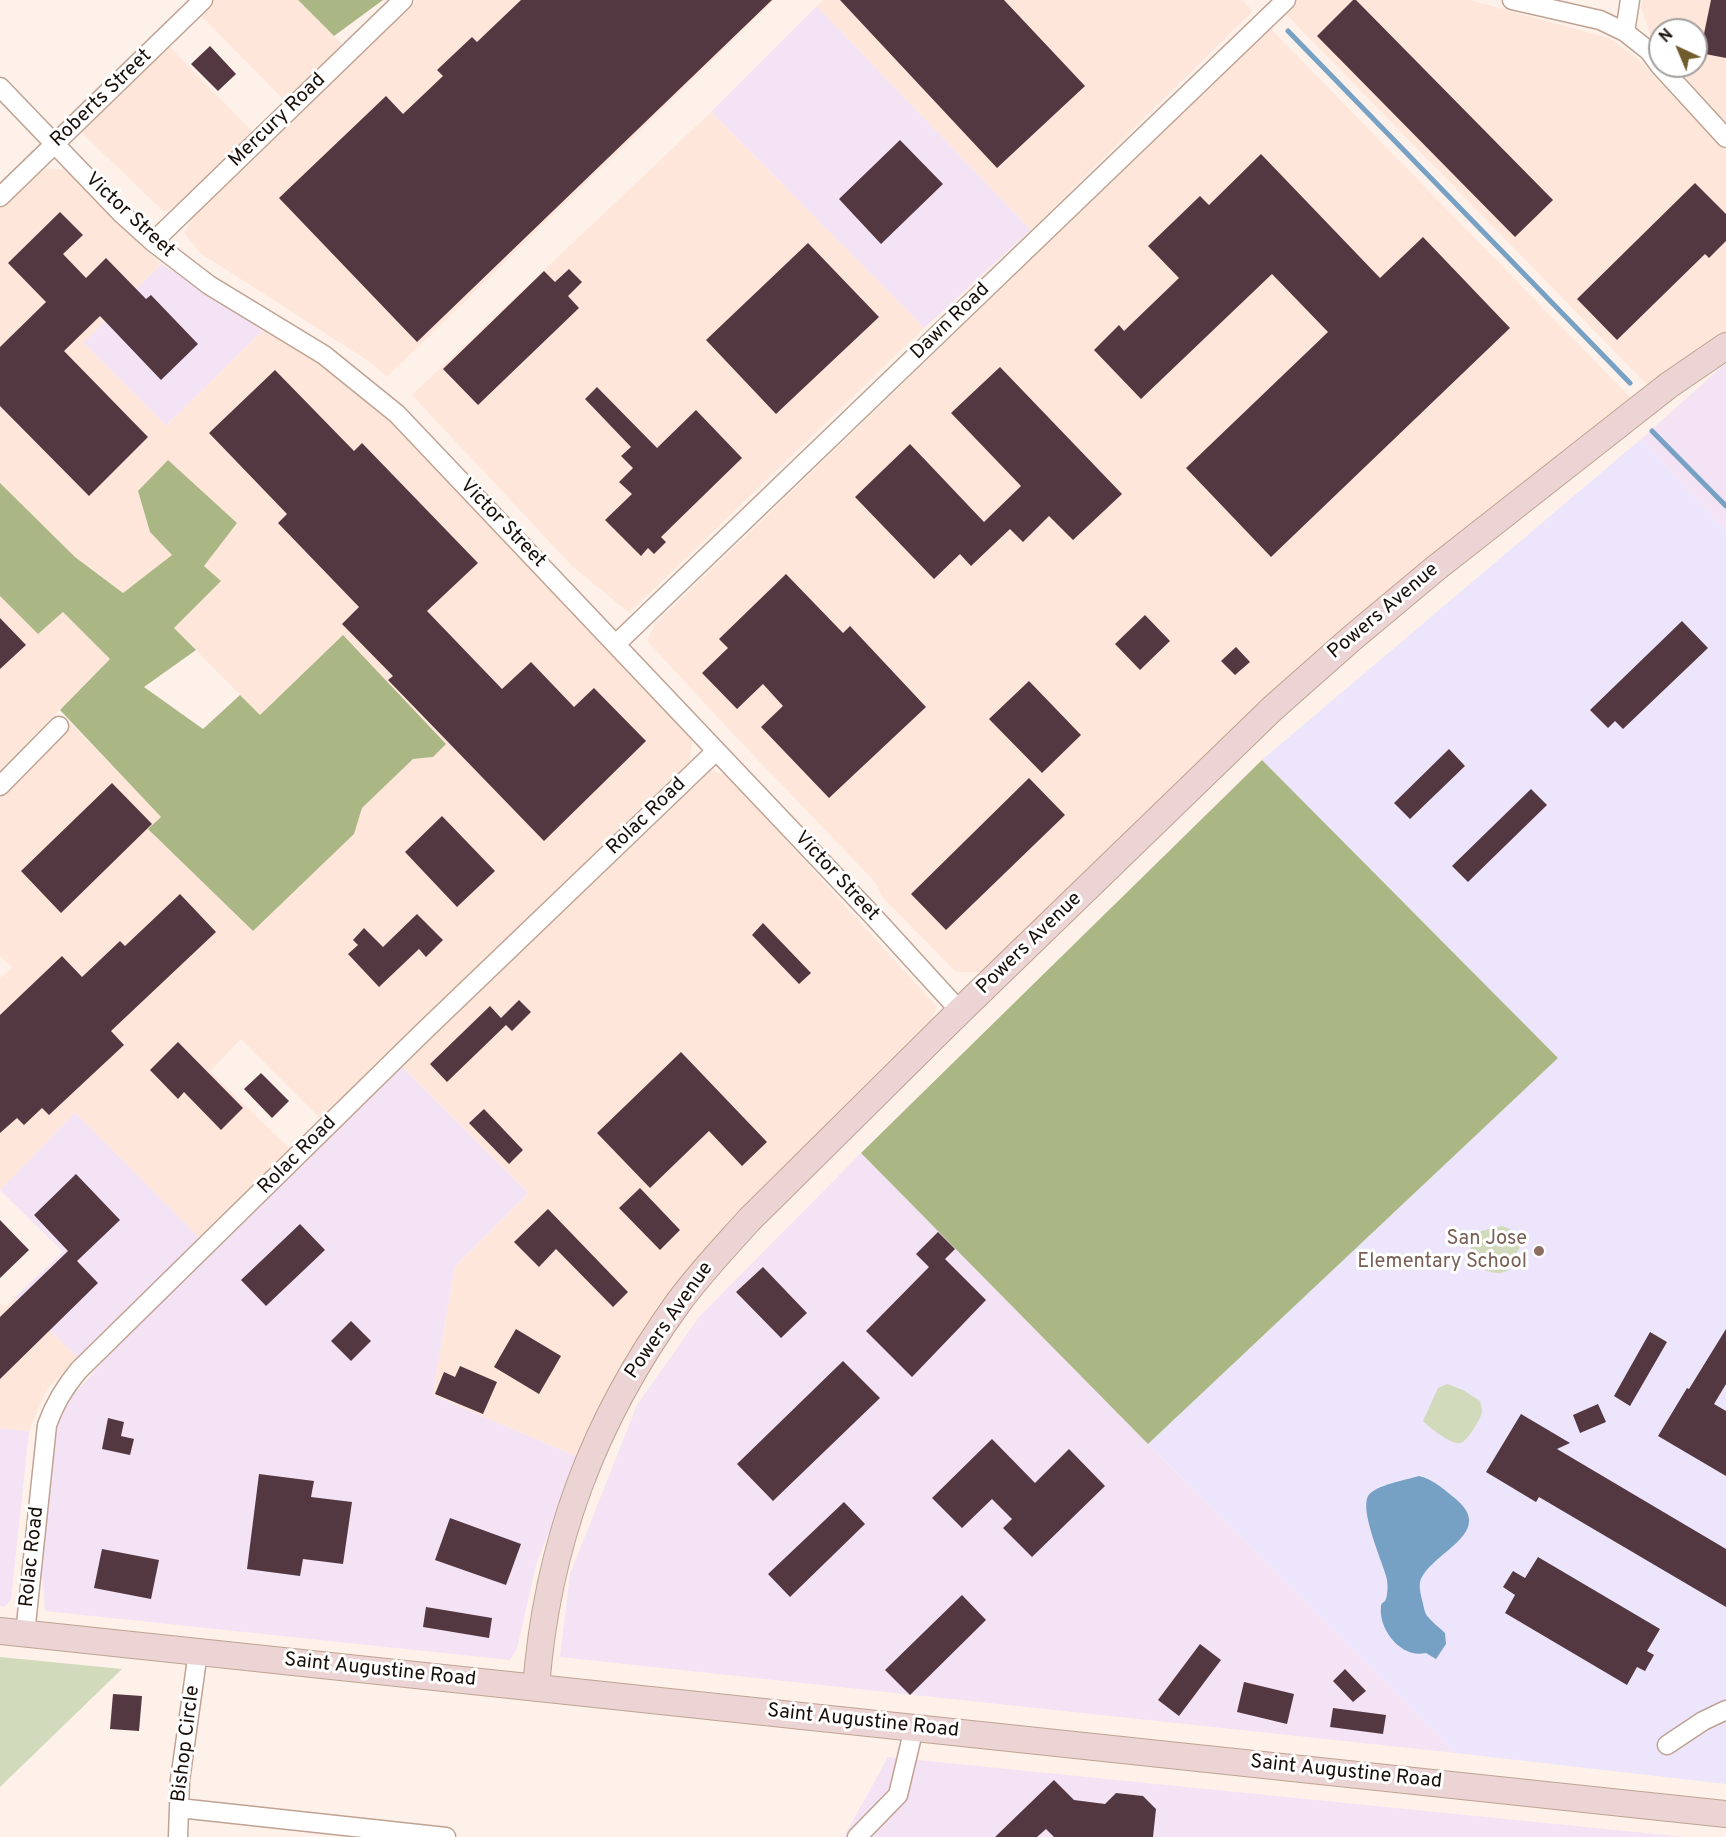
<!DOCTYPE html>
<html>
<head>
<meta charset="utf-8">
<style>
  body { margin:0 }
  #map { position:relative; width:1726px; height:1837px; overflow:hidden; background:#fdf1ea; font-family:Overpass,sans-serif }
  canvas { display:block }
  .north { position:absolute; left:1648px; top:18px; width:60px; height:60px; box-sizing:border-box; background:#fff; border:2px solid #a39f9d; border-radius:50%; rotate:316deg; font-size:16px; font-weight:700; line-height:24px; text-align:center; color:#190f09 }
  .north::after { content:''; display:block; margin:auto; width:21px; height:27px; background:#715c2b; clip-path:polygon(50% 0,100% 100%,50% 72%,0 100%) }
</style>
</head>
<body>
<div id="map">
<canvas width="1726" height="1837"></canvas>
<div class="north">N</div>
</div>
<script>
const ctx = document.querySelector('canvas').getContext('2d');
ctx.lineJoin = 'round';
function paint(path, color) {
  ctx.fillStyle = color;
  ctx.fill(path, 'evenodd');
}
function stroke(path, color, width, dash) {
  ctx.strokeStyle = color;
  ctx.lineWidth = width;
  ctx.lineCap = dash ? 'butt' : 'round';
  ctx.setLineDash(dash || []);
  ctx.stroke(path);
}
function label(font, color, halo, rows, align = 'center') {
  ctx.font = font + ' Overpass,sans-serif';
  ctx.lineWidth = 6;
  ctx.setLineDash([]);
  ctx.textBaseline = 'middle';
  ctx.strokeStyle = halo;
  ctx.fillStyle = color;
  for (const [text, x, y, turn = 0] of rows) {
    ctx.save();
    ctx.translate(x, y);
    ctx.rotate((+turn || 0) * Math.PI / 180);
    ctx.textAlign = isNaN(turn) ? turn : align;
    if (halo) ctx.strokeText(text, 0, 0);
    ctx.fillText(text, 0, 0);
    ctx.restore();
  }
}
paint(new Path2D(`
  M817,6L1031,230L924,328L711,112Z
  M161,264L265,328L166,426L83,343Z
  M1726,363V530L1641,439Z
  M402,1066L529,1193L455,1267L433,1395L578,1457L536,1565L517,1649L510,1660L45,1611L41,1562L51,1451L62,1408L123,1339Z
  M75,1112L200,1238L78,1358L15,1297L63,1252L0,1190Z
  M861,1153L1148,1444L1456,1753L560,1657L570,1574L637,1405L699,1317Z
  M0,1428L29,1431L11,1599L5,1607L0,1606Z
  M888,1757L1685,1837H844Z`), '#f4e3f5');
paint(new Path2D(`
  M211,0H298L344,46L285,101L198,13Z
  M417,0H774L387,377L370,362L200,253L184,233L193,217Z
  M823,0H1242L1253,11L1031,230L817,6Z
  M1299,0H1470L1609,38L1636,57L1726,152V334L1650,388L1285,13Z
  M1642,0H1726V122L1675,66H1696V30H1660V49L1652,41L1641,7Z
  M1270,28L1634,401L1313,655L1160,804L982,972H956L883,898L875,882L733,734L647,641L654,625Z
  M167,44L253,132L179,203L164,212L79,130Z
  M711,112L924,328L629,613L572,566L412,395Z
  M46,168L68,170L161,264L83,343L166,426L265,328L323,363L386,416L692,739L690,761L484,960L415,1030L322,1120L241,1039L210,1071L291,1150L200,1238L75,1112L0,1190V979L12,967L0,956V796L70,722L161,817L149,829L253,931L354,834L362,808L413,759L433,757L260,715L174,628L220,581L204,566L168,461L138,491L150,532L173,555L123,593L75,557L0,483V209L32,176Z
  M0,596L38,634L63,612L110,659L0,770Z
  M711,771L726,774L937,1007L926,1031L693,1269L578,1457L433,1395L455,1267L529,1193L402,1066Z
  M15,1297L78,1358L47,1389L29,1431L0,1428V1303L5,1307Z`), '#fee7da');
paint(new Path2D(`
  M1641,439L1726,530V1784L1456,1753L1148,1444L1558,1058L1262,760Z`), '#ece5fb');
paint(new Path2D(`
  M1502,1226C1514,1230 1518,1234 1520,1247C1515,1254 1513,1263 1509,1269C1500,1279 1477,1268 1469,1261V1251L1481,1231Z
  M1447,1384L1463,1390L1480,1401C1481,1405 1482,1408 1482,1411C1482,1418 1467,1441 1461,1443C1451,1445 1430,1428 1423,1421L1438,1388Z
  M0,1657L122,1669L0,1787Z`), '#d1daba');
paint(new Path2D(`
  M298,0H383L334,36Z
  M168,460L237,523L204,566L221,581L174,628L196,650L144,687L203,729L240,695L260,715L343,635L446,744L433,757L413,759L362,808L354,834L253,931L148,829L161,817L60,710L110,659L63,612L38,634L0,596V483L75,557L123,593L172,555L150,532L138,491Z
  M1262,760L1558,1058L1148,1444L861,1153Z`), '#aab785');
paint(new Path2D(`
  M1419,1476C1433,1479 1446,1491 1457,1500C1496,1534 1429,1553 1420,1582C1419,1587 1421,1595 1422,1600C1424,1606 1424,1613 1428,1617C1433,1623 1440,1628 1445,1633L1446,1644L1436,1659L1426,1653C1402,1659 1378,1630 1381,1606C1382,1601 1384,1604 1386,1599C1388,1592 1388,1582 1386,1576C1381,1558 1360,1512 1368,1496C1375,1485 1406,1480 1419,1476Z`), '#77a1c4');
stroke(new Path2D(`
  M1288,31L1630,383
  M1652,431L1726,506`), '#77a1c4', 5);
paint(new Path2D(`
  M521,0H772L417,342L279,198L386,96L403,114L443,76L437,70L472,37L477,42Z
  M840,0H1004L1085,86L997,168Z
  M1353,0H1356L1553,200L1515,237L1317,36Z
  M1711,0H1726V58L1700,53Z
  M210,46L236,74L218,91L191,64Z
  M900,140L943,184L881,244L839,199Z
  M1261,154L1380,278L1423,237L1510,328L1271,557L1186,468L1328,332L1272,274L1141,399L1094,350L1119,325L1124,331L1179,278L1148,246L1200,196L1209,205Z
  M1695,183L1726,214V241L1709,258L1705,254L1617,340L1577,299Z
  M60,212L83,235L63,254L86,278L106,258L146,299L151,295L198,344L161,380L100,316L64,351L148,437L89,496L0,406V347L46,302L8,263Z
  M808,243L879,317L776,414L706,340Z
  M569,269L582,282L568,296L579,308L478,405L443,369L544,271L555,282Z
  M1000,367L1122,494L1073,540L1049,516L1023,542L1010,529L971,566L960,554L934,579L855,497L910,444L984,522L1021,486L951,413Z
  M275,370L354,451L362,443L478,563L427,611L502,689L531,662L574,707L594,688L646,741L544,841L388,680L393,676L342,624L359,607L278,523L287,514L209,433Z
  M597,387L657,448L696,410L742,458L661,537L666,542L654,554L648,548L641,556L605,520L632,494L619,482L633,468L621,456L631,447L585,399Z
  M786,574L843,633L850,626L926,707L829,798L761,727L783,706L763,684L737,709L702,673L728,648L719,639Z
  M1145,615L1170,641L1140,670L1115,644Z
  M0,618L26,645L0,669Z
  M1682,621L1708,648L1623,729L1615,721L1608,728L1590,710Z
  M1236,647L1250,662L1235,675L1221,661Z
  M1029,681L1081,735L1042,773L989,719Z
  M1449,749L1465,766L1410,819L1394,803Z
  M1029,778L1065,815L946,930L911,894Z
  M112,783L152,824L61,913L21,871Z
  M1531,789L1547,805L1468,882L1452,866Z
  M442,816L495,871L457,907L405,852Z
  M180,894L216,932L111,1031L124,1045L49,1115L42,1108L24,1125L17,1118L0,1133V1015L62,956L82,977L120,941L125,946Z
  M417,914L443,940L426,957L419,949L379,987L348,954L358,945L353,940L364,928L383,947Z
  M763,923L811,973L799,984L752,935Z
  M519,1000L531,1012L512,1031L506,1025L447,1082L430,1064L490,1006L501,1018Z
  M178,1042L243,1108L221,1130L184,1092L178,1099L150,1070Z
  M681,1052L767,1142L742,1166L709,1131L650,1188L597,1133Z
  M261,1073L289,1101L272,1118L244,1089Z
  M484,1109L523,1150L509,1164L469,1123Z
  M76,1174L120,1220L77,1261L98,1283L0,1379V1317L68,1251L34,1215Z
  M640,1188L680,1230L660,1250L619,1208Z
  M548,1209L628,1292L613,1307L556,1249L539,1267L514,1242Z
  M0,1220L29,1250L0,1278Z
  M300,1224L325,1250L266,1306L241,1280Z
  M938,1232L955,1249L945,1259L986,1300L912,1377L866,1331L929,1267L916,1254Z
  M763,1267L807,1313L781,1338L736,1292Z
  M351,1321L371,1341L351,1361L331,1341Z
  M516,1329L561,1356L539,1394L494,1367Z
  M1726,1329V1384L1714,1404L1726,1411V1476L1658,1436L1687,1388L1689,1389Z
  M1650,1332L1667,1342L1630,1406L1614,1396Z
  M843,1361L880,1398L773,1501L737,1464Z
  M460,1366L497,1382L483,1414L435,1394L444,1372L455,1377Z
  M1598,1404L1606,1422L1580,1433L1573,1415Z
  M1521,1414L1570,1443L1557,1449L1726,1549V1607L1539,1497L1536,1502L1486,1472Z
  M108,1418L124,1422L121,1436L134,1439L130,1455L102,1449Z
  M992,1439L1035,1483L1069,1449L1105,1486L1032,1557L1003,1528L1012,1519L992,1499L962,1528L932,1498Z
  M259,1474L314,1481L311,1497L352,1502L343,1564L303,1559L300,1576L247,1569Z
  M844,1502L865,1524L790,1597L768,1574Z
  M450,1518L521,1544L506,1585L435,1560Z
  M102,1549L159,1560L151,1599L94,1588Z
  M1538,1557L1660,1629L1647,1651L1654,1655L1645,1671L1637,1667L1627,1685L1505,1613L1515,1595L1503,1587L1513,1571L1525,1578Z
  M962,1595L986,1620L910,1695L885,1670Z
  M426,1607L492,1618L489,1638L423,1627Z
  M1200,1644L1221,1660L1179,1716L1158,1700Z
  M1345,1669L1366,1691L1353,1702L1333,1681Z
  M1244,1682L1294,1694L1287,1724L1237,1712Z
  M113,1694L142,1696L139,1731L110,1729Z
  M1333,1708L1386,1715L1383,1734L1330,1727Z
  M1054,1780L1074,1800L1105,1804L1116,1793L1143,1796L1156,1809L1153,1837H1054L1046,1829L1037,1837H995Z`), '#543841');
const street = new Path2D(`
  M1512,0L1600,20L1625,32L1649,51L1660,66
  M1625,32L1630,0
  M1660,66L1726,138
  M0,87L121,213L153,242L209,285L324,355L397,414L874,917L960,1011
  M0,197L203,0
  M153,242L403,0
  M616,644L1286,0
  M0,786L59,726
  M25,1634L47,1425C55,1403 64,1388 79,1370L421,1034L716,751
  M1667,1745L1703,1721L1726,1710
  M179,1808L446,1837
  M178,1837L180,1780L198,1652
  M857,1837L898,1795L914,1728`);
const secondary = new Path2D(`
  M0,1631L1726,1814
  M536,1688C547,1544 593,1421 678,1303C699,1274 725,1247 749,1220L960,1011L1273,708L1351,639L1436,568L1669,385L1726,346`);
stroke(street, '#c0a292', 21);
stroke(secondary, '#c0a292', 28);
stroke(street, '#fff', 18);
stroke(secondary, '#ebd4d3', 26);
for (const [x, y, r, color] of [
  [1539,1251,6,"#8d6e63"]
]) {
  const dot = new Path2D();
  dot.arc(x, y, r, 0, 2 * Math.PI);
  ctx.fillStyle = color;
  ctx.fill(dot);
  stroke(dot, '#fff', 2);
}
label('20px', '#190f09', '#fff', [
  ["Roberts Street",102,99,-44],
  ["Mercury Road",278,121,-44],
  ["Victor Street",129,216,43],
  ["Dawn Road",951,322,-44],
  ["Victor Street",502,524,46],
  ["Powers Avenue",1384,612,-40],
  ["Rolac Road",647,817,-44],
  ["Victor Street",836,877,47],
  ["Powers Avenue",1030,944,-44],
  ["Rolac Road",298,1156,-45],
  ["Powers Avenue",670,1321,-55],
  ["Rolac Road",33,1557,-84],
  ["Saint Augustine Road",380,1671,6],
  ["Saint Augustine Road",863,1722,6],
  ["Bishop Circle",187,1744,-83],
  ["Saint Augustine Road",1346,1773,6]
]);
label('20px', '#785e54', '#fff', [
  ["San Jose",1527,1240],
  ["Elementary School",1527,1263]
], 'right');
</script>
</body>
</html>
